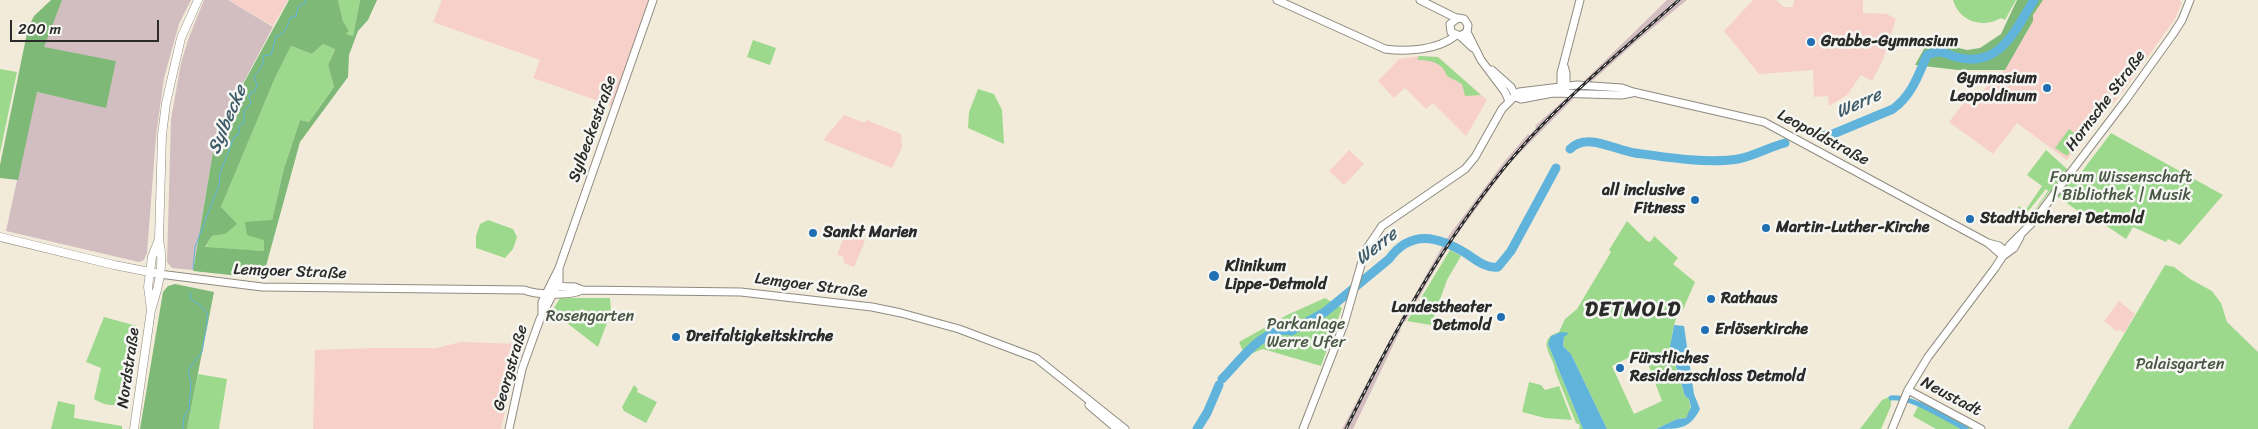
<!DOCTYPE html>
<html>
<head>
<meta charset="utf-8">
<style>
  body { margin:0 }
  #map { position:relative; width:2258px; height:429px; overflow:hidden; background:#f3ebda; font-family:Sriracha,sans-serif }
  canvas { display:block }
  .scale { position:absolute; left:10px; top:20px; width:149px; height:22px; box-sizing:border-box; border:2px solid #2b2b2b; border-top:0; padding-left:6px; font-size:15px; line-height:18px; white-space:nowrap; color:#2b2b2b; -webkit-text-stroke:4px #f6f6f2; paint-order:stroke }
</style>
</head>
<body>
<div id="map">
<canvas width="2258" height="429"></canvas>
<div class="scale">200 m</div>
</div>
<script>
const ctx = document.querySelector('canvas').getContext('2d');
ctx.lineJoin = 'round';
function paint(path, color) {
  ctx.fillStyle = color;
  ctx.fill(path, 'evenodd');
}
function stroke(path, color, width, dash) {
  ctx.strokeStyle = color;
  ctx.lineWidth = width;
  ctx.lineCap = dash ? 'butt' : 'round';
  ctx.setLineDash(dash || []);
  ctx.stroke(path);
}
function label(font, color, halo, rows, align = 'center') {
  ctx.font = font + ' Sriracha,sans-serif';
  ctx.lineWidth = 5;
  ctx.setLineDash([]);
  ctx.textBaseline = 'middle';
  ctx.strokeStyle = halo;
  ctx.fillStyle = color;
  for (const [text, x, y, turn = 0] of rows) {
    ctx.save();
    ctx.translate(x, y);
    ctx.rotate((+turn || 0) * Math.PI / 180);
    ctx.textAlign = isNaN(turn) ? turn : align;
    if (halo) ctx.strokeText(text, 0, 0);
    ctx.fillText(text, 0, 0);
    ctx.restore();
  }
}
paint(new Path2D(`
  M228,0H288L273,26Z
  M442,0H651L613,106L533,78L540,60L433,22Z
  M1753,0H1776L1784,7H1793L1794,0H1863V13L1887,14L1896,19L1883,60L1872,81L1861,75L1847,95L1829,106L1828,96L1814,97L1813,70L1759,74L1724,31Z
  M2043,0H2179L2182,2L2175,19L2139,69L2113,104L2104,108L2067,160L2017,123L1993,154L1949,122L1962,105L1979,94L2005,70L2033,21V15Z
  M1419,56L1438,57L1487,100L1466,136L1433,103L1426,109L1405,88L1394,98L1378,81L1399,59Z
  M844,115L865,123L867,120L901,134L902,148L892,168L823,140Z
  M1349,150L1364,164L1344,185L1329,171Z
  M847,230L865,241L854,267L844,263L843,256L837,255Z
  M2119,301L2135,314L2124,333L2119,329L2118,332L2104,321Z
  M461,342L521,344L501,429H313L315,350L373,348H436Z`), '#f7d0c9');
paint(new Path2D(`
  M62,0H191L179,24L164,78L156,136L147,253L144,260L139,262L6,231L36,92L106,107L71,53L43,47Z
  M204,0H228L273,27L216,134L193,270L172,268L167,262L171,119L181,63L188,40Z
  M1667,0H1687L1638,40L1591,82L1584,81Z
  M1574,98L1508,165L1448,247L1405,322L1400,321L1447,238L1504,162L1528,134L1530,135L1536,128L1535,126L1565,99Z
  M1396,328L1401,329L1353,429H1342Z`), '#d2bec1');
paint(new Path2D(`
  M338,0H360L353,36L346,34L349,31L343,21Z
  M1953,0H2016L2005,20L2001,18C1982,29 1959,21 1953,0Z
  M753,40L776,48L770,65L747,57Z
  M323,44L335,48L328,65L334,87L309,122L300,120L284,168L272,220L264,240V251L205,248L212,236L225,234L221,207L275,78L291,46L312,54Z
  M1419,56L1438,57L1481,95L1465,96L1462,84L1447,76C1442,62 1430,60 1417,60Z
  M0,69L17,72L0,153Z
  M978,89L994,94L1002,110L1004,144L968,128L969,112Z
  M2069,129L2081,138L2067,156L2055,148Z
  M2111,133L2223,195L2180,245L2168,239L2166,242L2133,227L2126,239L2099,221L2096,224L2050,191L2030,217L2048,191L2046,189L2026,214L2017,209L2019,206L2025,211L2042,186L2027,175L2046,150L2077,178Z
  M488,220L513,229L517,237L513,249L505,258L476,248V236L480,224Z
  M1627,221L1647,241L1650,242L1654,237L1653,235L1678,258L1673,264L1695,282L1681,314H1678C1664,346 1676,365 1685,396L1689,399L1691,410L1686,418L1677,419L1656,429H1607L1571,354L1563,346L1564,337L1568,333L1554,334L1548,344L1583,429H1579L1580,425L1576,423L1555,371C1556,359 1533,340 1559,332L1565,319L1577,309L1611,252L1609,250ZM1632,356H1645L1662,401L1634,414L1612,366Z
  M1450,250L1461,256L1447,280L1431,325L1407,321Z
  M2165,265L2174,267L2190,279L2212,291L2221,303L2227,322L2258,352V429H2068Z
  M560,298H610L611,312L598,347L567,323L549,316Z
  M1325,298L1342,308L1321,366L1263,349L1245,356L1239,342L1287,315Z
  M104,317L137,326L128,396L125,403C116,407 102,405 94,399L101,368L86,362Z
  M198,374L227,379L219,429H187Z
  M1529,382L1541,385L1545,390L1559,386L1572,420L1545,418L1522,412Z
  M634,385L638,389L637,392L657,402L646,423L624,411L622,407Z
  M1891,396V406L1881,429H1860L1882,400Z
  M58,401L75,405L74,418L122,426V429H51Z
  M1921,401L1973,429H1936L1913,416Z`), '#9dd98d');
paint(new Path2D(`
  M51,0H62L44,47L116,61L106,108L37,92L18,180L0,178V165L28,28L34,16Z
  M289,0H338L343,21L349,31L346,34L353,36L360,0H377L368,20L358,31L349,55L348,77L300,142L263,277L240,276L193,271L216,134ZM323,44L335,49L328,65L334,87L309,122L300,120L284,168L272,220L245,222L247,235L264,240V251L205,247L212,236L225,234L237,224L221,207L275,78L291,46L312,54Z
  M2017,0H2043L2033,15V21L2005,70H1958L1915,65L1925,47L1950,46L1967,50L1980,48L2001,34Z
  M175,284L214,292L187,429H140L163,292L168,286Z`), '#7eb978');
paint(new Path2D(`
  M1674,325L1684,326L1694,394L1700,409C1690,429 1680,429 1656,429L1677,419L1686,418L1691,407L1689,399L1685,396L1670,347Z
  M1561,332L1569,333L1564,337L1563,346L1571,354L1607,429H1583L1548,344L1551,336Z`), '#60b4dc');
stroke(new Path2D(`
  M193,269L195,247L219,185L220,173L234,137L239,134V126L244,123V111L251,103L249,98L250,93L254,92L257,86L254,76C261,69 264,65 263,56L271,55L276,36C285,34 287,27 290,18L296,16L298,7L305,3V0
  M183,429L184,416L189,409L191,383L188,370L202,352L207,322V313L201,306L191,299L190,292`), '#60b4dc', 1);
stroke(new Path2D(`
  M1891,398C1911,395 1948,420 1966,429`), '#60b4dc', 5);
stroke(new Path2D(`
  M1820,136L1833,134L1893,109C1912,95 1918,76 1927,55C1939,49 1944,53 1956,57C2000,69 2015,30 2034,0
  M1570,149C1588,132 1614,150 1635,153C1664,157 1709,164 1738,159C1754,156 1769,147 1785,143
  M1222,379C1238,363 1266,324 1291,331L1325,312L1389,259C1411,229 1438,236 1467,254C1476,260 1487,269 1498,267L1511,251L1556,168
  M1197,429L1207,413L1219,385`), '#60b4dc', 9);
const secondary = new Path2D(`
  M1277,0L1385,49C1407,52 1438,50 1455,36
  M1420,0L1456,18
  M1467,32L1481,60L1505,92L1509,101
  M1460,36L1467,32L1468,25L1464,19L1458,18L1450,24L1451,32L1460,36L1473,48
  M1564,66L1566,73V88
  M1492,70L1511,87L1516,97
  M1561,88V73L1580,0
  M1516,97L1521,99L1553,93L1621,95L1632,93
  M1988,243L2003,256
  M2003,256L2014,248L2020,237
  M159,274L262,287L524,290C536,295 570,296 582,290
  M550,286L575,287L582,290L741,292L872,307L901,313L959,329L1036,358L1125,429
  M542,315V302L559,268L653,0
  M1908,390L1981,429
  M1089,405L1117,429
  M509,429L522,369L540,319L559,282V268
  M1303,429L1344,324L1365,251L1382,226L1465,169L1475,157L1502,109L1519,92L1577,85L1622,88L1633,92L1764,122L1988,243L1999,246L2005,251
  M1892,429L1908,390L1928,357L1995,268L2010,245L2033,222L2125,101L2173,34L2182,20L2190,0`);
const primary = new Path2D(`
  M0,237L114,265L155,273
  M151,310L148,287L152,257L159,239L162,135L166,103L181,38L198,0
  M134,429L151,310C158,289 165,263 159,240`);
stroke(secondary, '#8f8b82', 9);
stroke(primary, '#8f8b82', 9);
stroke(secondary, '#fff', 7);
stroke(primary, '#fff', 8);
const rail = new Path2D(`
  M1346,429C1396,327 1452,224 1529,139C1575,89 1628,45 1679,0`);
stroke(rail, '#2b2b2b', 3);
stroke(rail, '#f6f6f2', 1, [4]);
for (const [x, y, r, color] of [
  [1811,42,5,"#1f6fb2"],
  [2047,88,5,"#1f6fb2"],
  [1695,200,5,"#1f6fb2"],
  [1970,219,5,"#1f6fb2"],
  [1766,228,5,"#1f6fb2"],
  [813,233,5,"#1f6fb2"],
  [1214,276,6,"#1f6fb2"],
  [1711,299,5,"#1f6fb2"],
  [1501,317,5,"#1f6fb2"],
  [1705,330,5,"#1f6fb2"],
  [676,337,5,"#1f6fb2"],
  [1620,368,5,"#1f6fb2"]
]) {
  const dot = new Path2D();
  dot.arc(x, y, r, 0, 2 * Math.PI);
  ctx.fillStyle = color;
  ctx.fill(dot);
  stroke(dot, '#f6f6f2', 2);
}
label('bold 16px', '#2b2b2b', '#f6f6f2', [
  ["Grabbe-Gymnasium",1821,42],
  ["Gymnasium",2037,79,"right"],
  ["Leopoldinum",2037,97,"right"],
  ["all inclusive",1685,191,"right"],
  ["Fitness",1685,209,"right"],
  ["Stadtbücherei Detmold",1980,219],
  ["Martin-Luther-Kirche",1776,228],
  ["Sankt Marien",823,233],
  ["Klinikum",1225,267],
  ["Lippe-Detmold",1225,285],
  ["Rathaus",1721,299],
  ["Landestheater",1491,308,"right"],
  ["Detmold",1491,326,"right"],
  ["Erlöserkirche",1715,330],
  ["Dreifaltigkeitskirche",686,337],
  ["Fürstliches",1630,359],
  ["Residenzschloss Detmold",1630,377]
], 'left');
label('16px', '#2b2b2b', '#f6f6f2', [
  ["Hornsche Straße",2106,101,-53],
  ["Sylbeckestraße",593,129,-70],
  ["Leopoldstraße",1823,138,28],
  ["Lemgoer Straße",290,272,2],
  ["Lemgoer Straße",811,286,7],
  ["Nordstraße",129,368,-82],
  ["Georgstraße",511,368,-74],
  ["Neustadt",1951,397,28]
]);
label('16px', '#485644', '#f6f6f2', [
  ["Forum Wissenschaft",2121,178],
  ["| Bibliothek | Musik",2121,196],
  ["Rosengarten",590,317],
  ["Parkanlage",1306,325],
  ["Werre Ufer",1306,343],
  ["Palaisgarten",2180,365]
]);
label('italic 18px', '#3e5b69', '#f6f6f2', [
  ["Werre",1859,104,-24],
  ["Sylbecke",228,120,-67],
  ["Werre",1377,247,-38]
]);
ctx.letterSpacing = '1px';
label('bold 21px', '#2b2b2b', '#f6f6f2', [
  ["DETMOLD",1633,311]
]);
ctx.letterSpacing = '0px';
</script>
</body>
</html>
